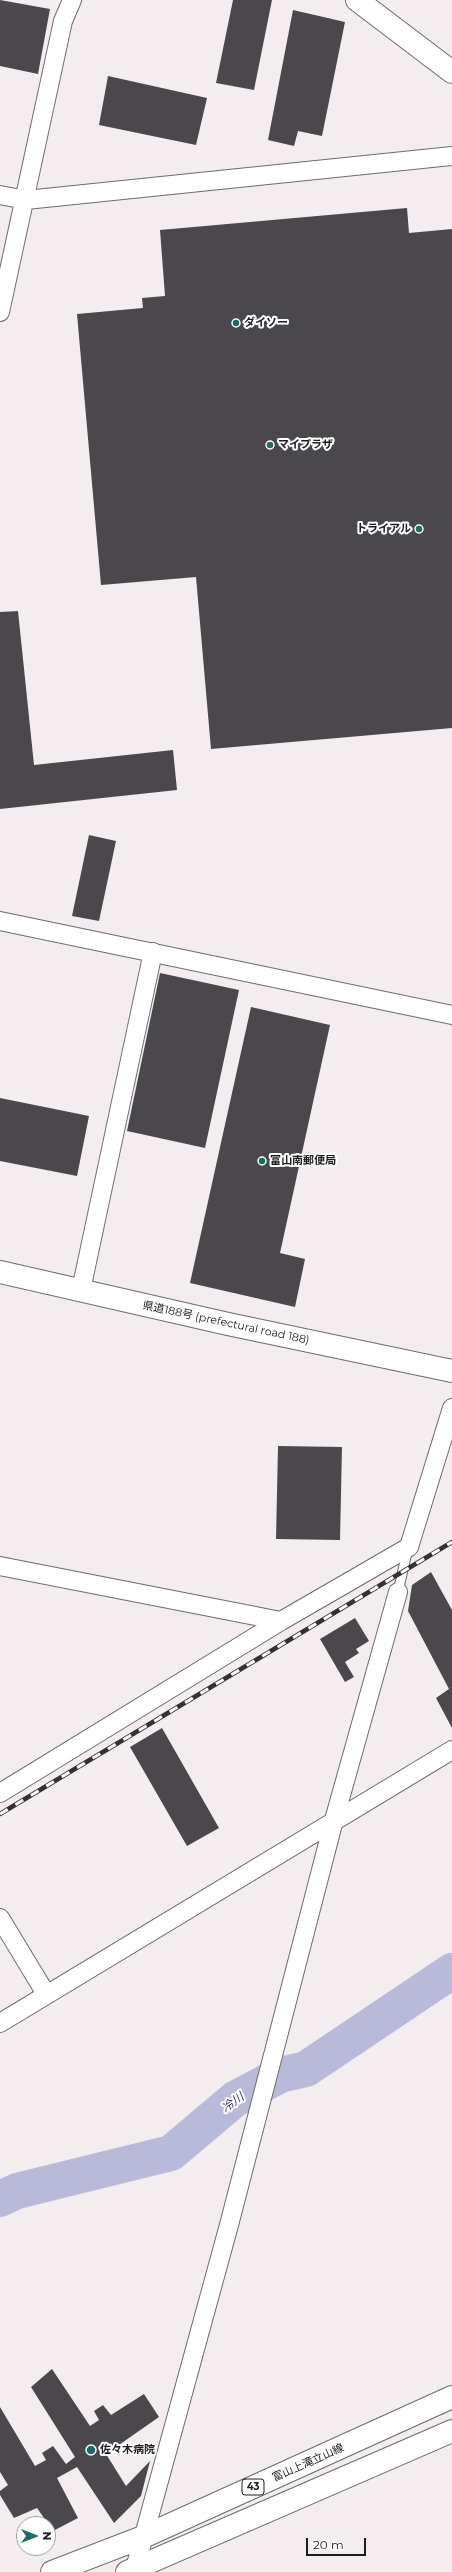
<!DOCTYPE html>
<html>
<head>
<meta charset="utf-8">
<style>
  body { margin:0 }
  #map { position:relative; width:452px; height:2572px; overflow:hidden; background:#f3edf0; font-family:Montserrat,sans-serif }
  canvas { display:block }
  .north { position:absolute; left:16px; top:2516px; width:40px; height:40px; box-sizing:border-box; background:#fff; border:1px solid #a5a4a5; border-radius:50%; rotate:90deg; font-size:11px; font-weight:700; line-height:16px; text-align:center; color:#1e1c1d }
  .north::after { content:''; display:block; margin:auto; width:14px; height:18px; background:#1f6a65; clip-path:polygon(50% 0,100% 100%,50% 72%,0 100%) }
  .scale { position:absolute; left:306px; top:2538px; width:60px; height:18px; box-sizing:border-box; border:2px solid #1e1c1d; border-top:0; padding-left:5px; font-size:12px; line-height:14px; white-space:nowrap; color:#1e1c1d; -webkit-text-stroke:3px #fff; paint-order:stroke }
</style>
</head>
<body>
<div id="map">
<canvas width="452" height="2572"></canvas>
<div class="north">N</div>
<div class="scale">20 m</div>
</div>
<script>
const ctx = document.querySelector('canvas').getContext('2d');
ctx.lineJoin = 'round';
function stroke(path, color, width, dash) {
  ctx.strokeStyle = color;
  ctx.lineWidth = width;
  ctx.lineCap = dash ? 'butt' : 'round';
  ctx.setLineDash(dash || []);
  ctx.stroke(path);
}
function paint(path, color) {
  ctx.fillStyle = color;
  ctx.fill(path, 'evenodd');
}
function label(font, color, halo, rows, align = 'center') {
  ctx.font = font + ' Montserrat,"Noto Sans JP",sans-serif';
  ctx.lineWidth = 4;
  ctx.setLineDash([]);
  ctx.textBaseline = 'middle';
  ctx.strokeStyle = halo;
  ctx.fillStyle = color;
  for (const [text, x, y, turn = 0] of rows) {
    ctx.save();
    ctx.translate(x, y);
    ctx.rotate((+turn || 0) * Math.PI / 180);
    ctx.textAlign = isNaN(turn) ? turn : align;
    if (halo) ctx.strokeText(text, 0, 0);
    ctx.fillText(text, 0, 0);
    ctx.restore();
  }
}
stroke(new Path2D(`
  M0,2199L17,2191L171,2153L235,2099L280,2075L306,2069L452,1971`), '#b9bada', 36);
paint(new Path2D(`
  M0,0L50,9L38,74L0,66Z
  M233,0H272L254,90L216,83Z
  M293,10L345,22L322,136L298,131L294,146L268,140Z
  M108,76L207,98L196,145L99,125Z
  M407,208L409,233L452,229V728L211,749L196,577L101,585L77,314L143,308L142,298L165,296L160,230Z
  M18,611L34,765L173,750L177,790L0,809V612Z
  M89,835L116,841L99,921L72,916Z
  M160,973L239,990L205,1148L127,1131Z
  M251,1007L330,1025L280,1253L305,1259L295,1307L190,1283Z
  M0,1098L89,1116L77,1176L0,1161Z
  M278,1446L342,1447L340,1540L276,1539Z
  M431,1572L452,1610V1728L436,1698L449,1689L408,1611L412,1585Z
  M355,1618L369,1641L356,1649L359,1653L345,1662L354,1677L345,1682L320,1639Z
  M162,1728L219,1828L187,1846L130,1747Z
  M52,2369L90,2426L99,2420L94,2411L103,2405L111,2415L144,2394L159,2417L106,2454L126,2486L150,2461L141,2496L114,2523L77,2467L57,2478L78,2518L53,2531L37,2508L14,2518L0,2495V2491L8,2485L0,2472V2407L35,2466L46,2460L42,2453L53,2446L66,2464L75,2457L31,2387Z`), '#4a484c');
const service = new Path2D(`
  M398,1592L408,1548`);
const minor = new Path2D(`
  M0,195L26,200L452,156
  M0,312L63,21L72,0
  M0,921L452,1015
  M81,1290L153,952
  M0,1566L281,1621
  M0,1793L281,1621L409,1547L452,1408
  M0,1918L46,1994
  M0,2023L452,1750
  M134,2572L229,2225L334,1820L398,1592`);
const tertiary = new Path2D(`
  M357,0L452,72`);
const secondary = new Path2D(`
  M0,1272L228,1324L452,1371`);
const primary = new Path2D(`
  M52,2572L143,2537L452,2397
  M127,2572L452,2431`);
stroke(service, '#6f6a6d', 11);
stroke(minor, '#6f6a6d', 20);
stroke(tertiary, '#6f6a6d', 24);
stroke(secondary, '#6f6a6d', 24);
stroke(primary, '#6f6a6d', 24);
stroke(service, '#fff', 9);
stroke(minor, '#fff', 18);
stroke(tertiary, '#fff', 22);
stroke(secondary, '#fff', 22);
stroke(primary, '#fff', 22);
const rail = new Path2D(`
  M0,1814L452,1542`);
stroke(rail, '#343133', 4.5);
stroke(rail, '#fff', 3, [9]);
for (const [x, y, r, color] of [
  [236,323,4,"#1f6a65"],
  [270,445,4,"#1f6a65"],
  [419,529,4,"#1f6a65"],
  [262,1161,4,"#1f6a65"],
  [91,2450,5,"#1f6a65"]
]) {
  const dot = new Path2D();
  dot.arc(x, y, r, 0, 2 * Math.PI);
  ctx.fillStyle = color;
  ctx.fill(dot);
  stroke(dot, '#fff', 1.5);
}
for (const [x, y, w] of [
  [253,2487,22]
]) {
  const box = new Path2D();
  box.roundRect(x - w / 2, y - 8, w, 16, 3);
  ctx.fillStyle = '#fff';
  ctx.fill(box);
  stroke(box, '#1e1c1d', 1);
}
label('bold 10px', '#1e1c1d', null, [
  ["43",253,2487]
]);
label('bold 11px', '#1e1c1d', '#fff', [
  ["ダイソー",244,323],
  ["マイプラザ",278,445],
  ["トライアル",411,529,"right"],
  ["富山南郵便局",270,1161],
  ["佐々木病院",100,2450]
], 'left');
label('11px', '#1e1c1d', '#fff', [
  ["県道188号 (prefectural road 188)",226,1323,12],
  ["富山上滝立山線",308,2463,-24]
]);
label('italic 12px', '#383763', '#fff', [
  ["冷川",233,2103,-36]
]);
</script>
</body>
</html>
